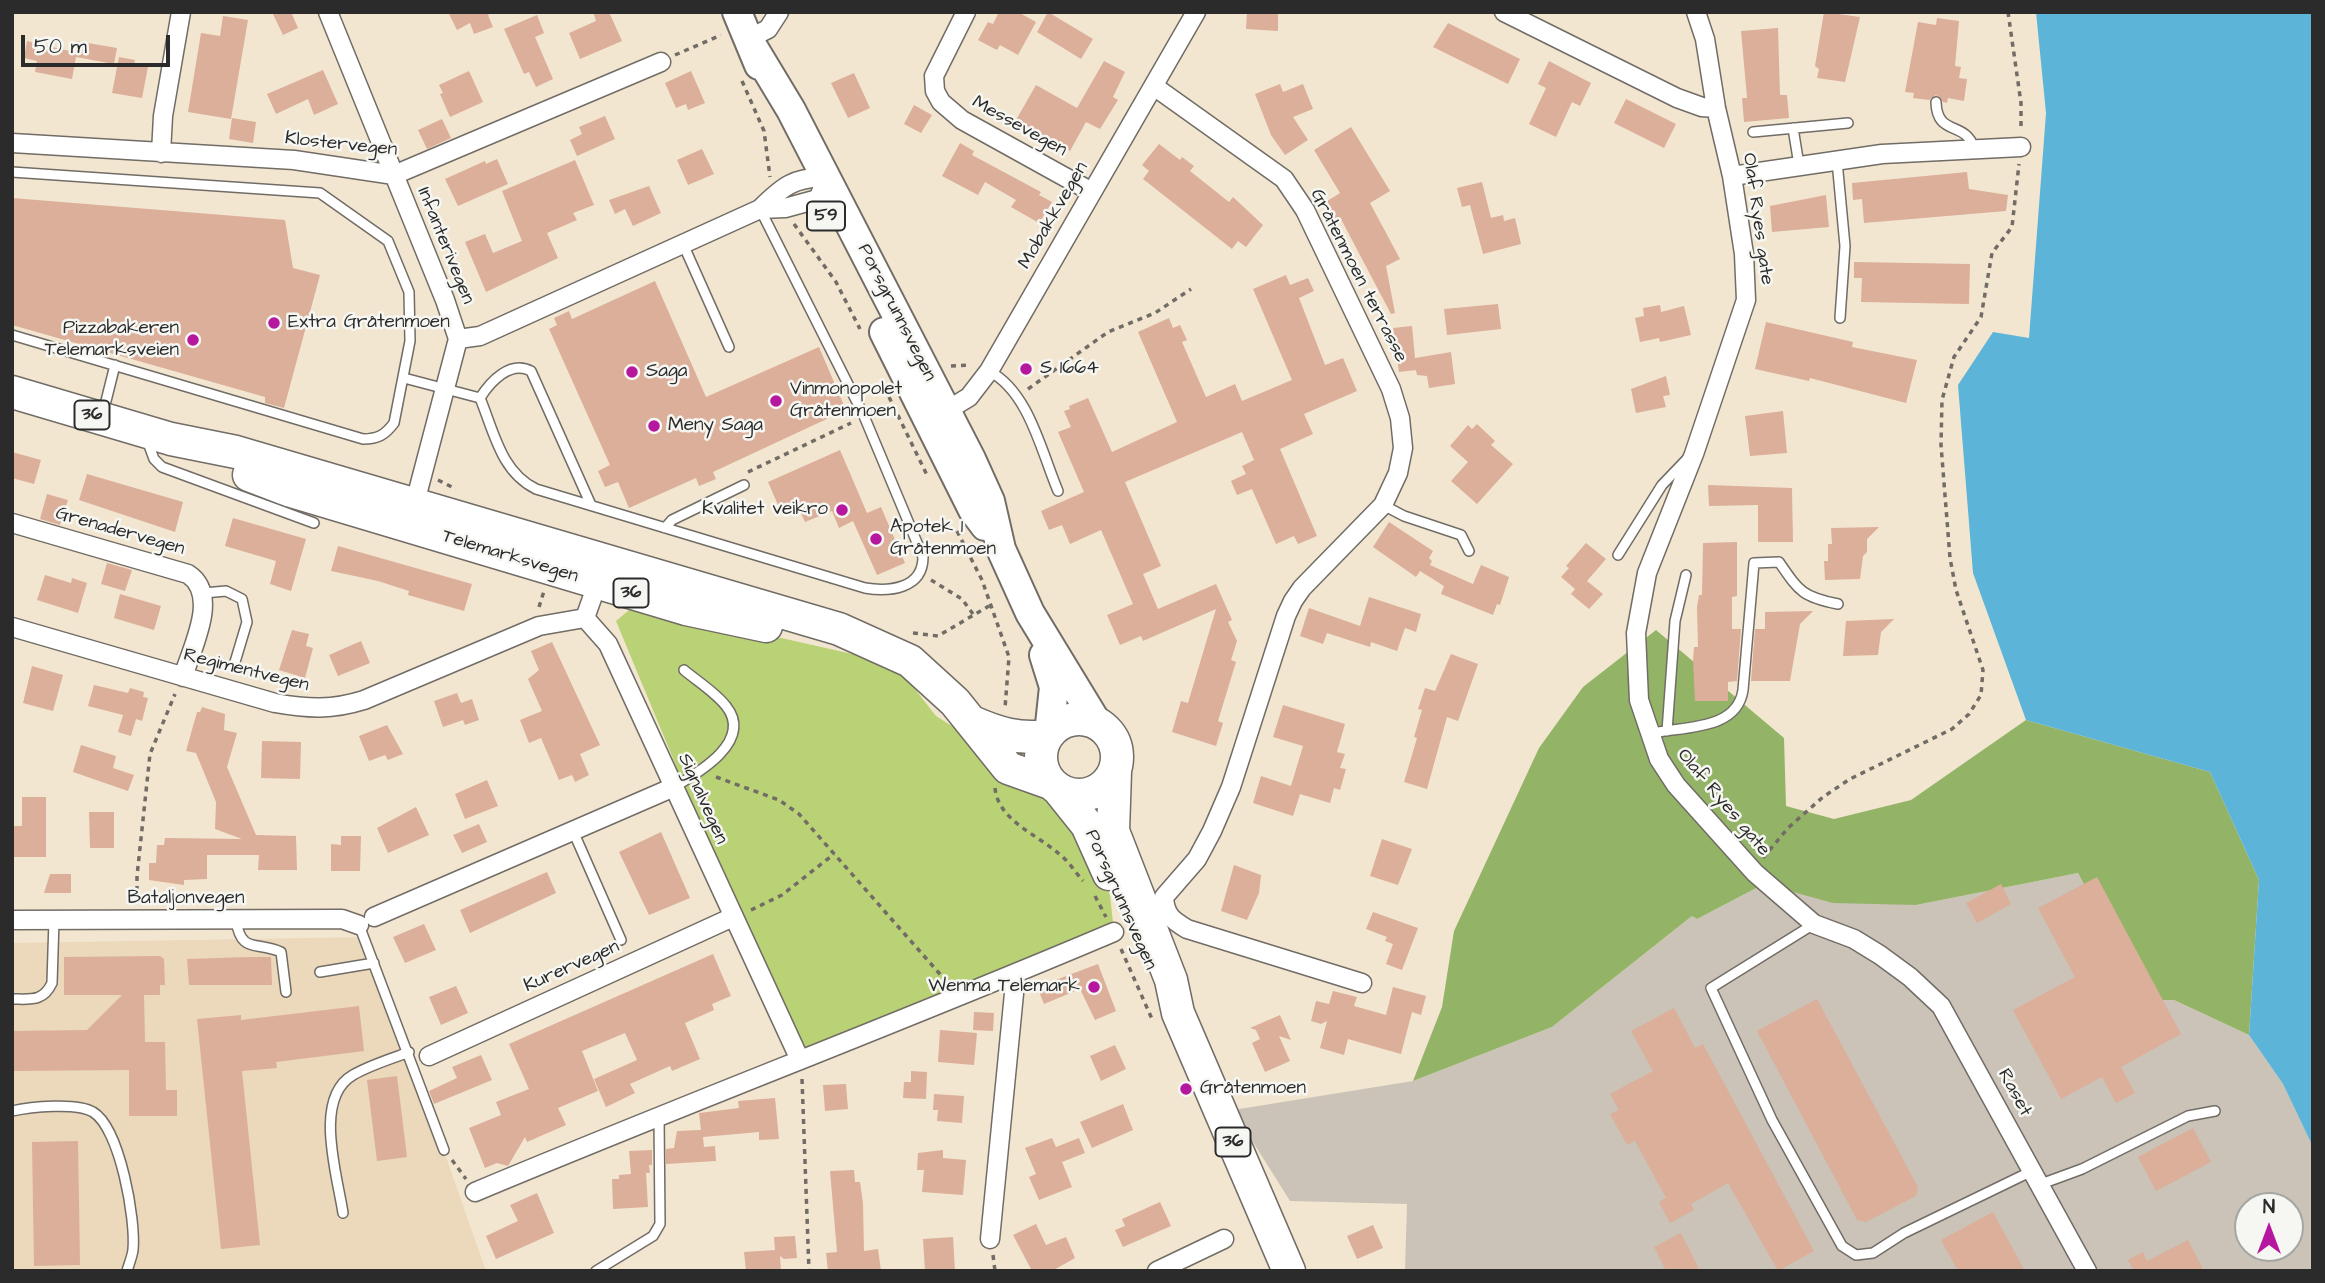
<!DOCTYPE html>
<html>
<head>
<meta charset="utf-8">
<style>
  body { margin:0 }
  #map { position:relative; width:2325px; height:1283px; overflow:hidden; background:#f3e6d1; font-family:"Architects Daughter",sans-serif }
  canvas { display:block }
  .frame { position:absolute; inset:0; border:14px solid #2b2b2b; pointer-events:none }
  .north { position:absolute; left:2234px; top:1192px; width:70px; height:70px; box-sizing:border-box; background:#f6f6f2; border:2px solid #a5a5a2; border-radius:50%; rotate:0deg; font-size:19px; font-weight:700; line-height:28px; text-align:center; color:#2b2b2b }
  .north::after { content:''; display:block; margin:auto; width:24px; height:32px; background:#b5179e; clip-path:polygon(50% 0,100% 100%,50% 72%,0 100%) }
  .scale { position:absolute; left:21px; top:35px; width:149px; height:32px; box-sizing:border-box; border:4px solid #2b2b2b; border-top:0; padding-left:9px; font-size:21px; line-height:24px; white-space:nowrap; color:#2b2b2b; -webkit-text-stroke:5px #f6f6f2; paint-order:stroke }
</style>
</head>
<body>
<div id="map">
<canvas width="2325" height="1283"></canvas>
<div class="frame"></div>
<div class="north">N</div>
<div class="scale">50 m</div>
</div>
<script>
const ctx = document.querySelector('canvas').getContext('2d');
ctx.lineJoin = 'round';
function paint(path, color) {
  ctx.fillStyle = color;
  ctx.fill(path, 'evenodd');
}
function stroke(path, color, width, dash) {
  ctx.strokeStyle = color;
  ctx.lineWidth = width;
  ctx.lineCap = dash ? 'butt' : 'round';
  ctx.setLineDash(dash || []);
  ctx.stroke(path);
}
function label(font, color, halo, rows, align = 'center') {
  ctx.font = font + ' "Architects Daughter",sans-serif';
  ctx.lineWidth = 5;
  ctx.setLineDash([]);
  ctx.textBaseline = 'middle';
  ctx.strokeStyle = halo;
  ctx.fillStyle = color;
  for (const [text, x, y, turn = 0] of rows) {
    ctx.save();
    ctx.translate(x, y);
    ctx.rotate((+turn || 0) * Math.PI / 180);
    ctx.textAlign = isNaN(turn) ? turn : align;
    if (halo) ctx.strokeText(text, 0, 0);
    ctx.fillText(text, 0, 0);
    ctx.restore();
  }
}
paint(new Path2D(`
  M369,937L486,1271H12V943Z`), '#ecd8ba');
paint(new Path2D(`
  M2078,873L2146,1000H2174L2249,1035L2283,1084L2313,1147V1271H1405L1407,1204L1290,1201L1233,1110L1413,1081L1552,1027L1692,916L1697,919L1764,884L1916,905ZM2248,1206H2290V1248H2248Z`), '#cbc3b8');
paint(new Path2D(`
  M635,605L879,660L907,679L936,716L963,733L1072,821L1110,895L1114,932L800,1060L733,917L672,756L616,621Z`), '#bad276');
paint(new Path2D(`
  M1656,630L1784,738L1786,806L1834,819L1911,800L2026,720L2210,772L2259,880L2249,1035L2174,1000H2146L2078,873L1916,905L1833,903L1764,884L1697,919L1692,916L1552,1027L1413,1081L1442,1007L1454,931L1539,748L1583,687Z`), '#93b467');
paint(new Path2D(`
  M2036,12H2313V1147L2283,1084L2249,1035L2259,880L2210,772L2026,720L1973,573L1958,385L1993,332L2029,338L2046,113Z`), '#5cb4d9');
paint(new Path2D(`
  M272,12H291L298,28L283,35Z
  M448,12H493L488,15L493,27L474,34L470,23L457,30Z
  M593,12H609L622,41L580,59L569,33L596,21Z
  M999,12H1018L1036,22L1018,55L1000,45L997,50L978,40L988,22L993,24Z
  M1048,12L1093,39L1081,59L1037,32Z
  M1247,12H1278V31L1246,29Z
  M1824,12L1860,17L1845,82L1817,78L1819,69L1815,66Z
  M537,15L544,33L535,37L553,79L536,87L529,72L524,74L504,29Z
  M223,16L248,20L231,119L188,112L201,33L220,36Z
  M1937,18L1959,21L1955,66L1961,67L1959,78L1967,79L1964,101L1948,98L1947,103L1943,102L1936,95L1929,100L1913,98L1914,93L1905,92L1918,22L1936,25Z
  M1448,23L1520,59L1508,84L1433,47Z
  M1778,28L1780,95H1787L1789,118L1744,122L1742,98H1747L1741,31Z
  M27,41L74,52L76,41L117,48L114,64L76,57L72,79L35,72L37,61L24,58Z
  M119,57L135,60L134,65L148,67L142,98L112,93Z
  M1104,61L1125,72L1113,97L1118,100L1100,129L1086,122L1070,151L1016,120L1036,85L1077,108Z
  M1549,61L1591,83L1580,106L1572,102L1556,137L1529,124L1546,88L1538,84Z
  M323,70L338,104L314,115L308,99L276,114L267,94Z
  M469,71L483,102L450,117L440,94L443,93L439,85Z
  M691,71L705,103L688,110L686,104L676,108L665,83Z
  M854,73L870,108L848,118L831,83Z
  M1280,84L1283,92L1303,84L1313,109L1293,117L1308,140L1285,155L1271,135L1255,94Z
  M1626,99L1676,124L1664,148L1614,123Z
  M914,105L932,115L921,133L904,124Z
  M605,116L615,139L577,156L570,140L582,134L579,127Z
  M232,118L256,122L253,143L229,139Z
  M442,119L451,138L427,149L418,130Z
  M1351,127L1390,191L1370,203L1400,259L1386,266L1395,313L1391,314L1342,221L1337,224L1324,203L1340,193L1314,150Z
  M960,143L974,151L972,155L1041,192L1039,195L1052,202L1039,223L1011,207L1016,200L985,182L978,195L942,176Z
  M1159,144L1180,160L1182,157L1194,166L1190,171L1229,202L1233,197L1263,225L1246,247L1238,241L1232,249L1143,179L1149,171L1142,165Z
  M702,149L714,174L688,185L677,160Z
  M497,159L508,184L458,206L445,179L485,161L486,164Z
  M575,160L594,205L573,213L577,220L547,233L558,258L486,292L465,242L485,234L493,253L522,241L502,191Z
  M1967,172L1969,189L2008,195L2006,211L1864,223L1862,199L1853,200L1852,183Z
  M1482,182L1491,218L1503,215L1504,221L1515,218L1521,244L1483,254L1470,205L1462,207L1457,188Z
  M649,186L661,213L633,226L625,209L615,214L609,200Z
  M1826,195L1829,227L1772,232L1770,206Z
  M12,198L285,220L293,268L320,275L284,408L265,403V397L12,325Z
  M1854,262L1970,264L1969,304L1861,302L1862,278H1854Z
  M1286,275L1290,285L1308,278L1314,291L1299,298L1325,365L1343,358L1357,391L1304,414L1313,434L1280,449L1317,536L1298,544L1294,536L1276,544L1252,489L1237,495L1231,481L1246,474L1242,466L1254,460L1242,432L1125,482L1161,566L1143,574L1158,609L1216,584L1232,620L1228,622L1237,641L1231,660L1236,662L1218,721L1223,723L1216,746L1172,732L1181,701L1188,703L1216,609L1143,641L1141,636L1120,645L1107,615L1133,604L1101,530L1070,544L1062,525L1049,530L1041,511L1084,492L1058,432L1071,427L1064,411L1070,409L1069,406L1088,398L1112,452L1177,422L1138,332L1169,318L1173,328L1180,325L1187,340L1182,342L1206,397L1235,384L1242,401L1292,380L1253,289Z
  M655,281L706,397L819,347L846,410L713,472L716,479L699,486L696,478L629,508L618,482L605,487L598,471L610,465L549,329L557,325L554,318L569,311L572,319Z
  M1498,304L1501,329L1447,335L1444,309Z
  M1660,305L1661,312L1684,306L1691,335L1660,342L1659,338L1640,342L1635,318L1644,316L1643,308Z
  M1766,322L1853,342L1852,347L1917,360L1906,403L1810,378L1809,381L1755,369Z
  M1412,326L1415,358L1451,352L1455,384L1429,388L1427,376L1417,375L1415,366L1416,370L1399,372L1393,328Z
  M1666,376L1670,395L1663,396L1666,407L1636,413L1631,389Z
  M1783,411L1787,453L1750,456L1745,416Z
  M1477,424L1495,441L1491,445L1513,464L1477,504L1451,481L1468,462L1450,446L1468,425L1472,429Z
  M840,450L867,513L881,507L905,563L877,575L853,521L839,528L832,511L805,522L797,505L781,512L768,482Z
  M12,452L41,460L34,484L12,478Z
  M87,474L183,502L175,532L79,500Z
  M1708,485L1792,488L1793,542H1758V505L1709,506Z
  M47,494L68,500L60,525L40,519Z
  M233,518L306,539L291,591L270,584L276,561L225,546Z
  M1389,522L1433,551L1429,558L1432,561L1430,565L1473,584L1481,565L1509,577L1500,605L1497,604L1493,615L1441,594L1444,586L1420,571L1416,577L1373,547Z
  M1879,527L1867,539V552L1863,556L1860,579L1825,580L1824,561H1828V544H1832L1831,528Z
  M1737,542V596L1732,597V629H1741L1737,681L1728,682V701H1695L1693,660L1694,647H1698L1697,607L1699,595H1702L1703,543Z
  M1586,543L1606,559L1587,581L1603,594L1589,609L1571,594L1575,589L1561,577L1569,568L1566,566Z
  M338,546L472,584L464,611L408,595L409,591L378,581L331,571Z
  M107,563L132,570L125,591L101,584Z
  M45,575L71,583L72,578L87,583L78,613L37,600Z
  M120,594L161,606L154,630L114,618Z
  M1369,597L1421,614L1416,632L1405,628L1397,651L1371,642L1370,647L1327,633L1323,644L1300,636L1309,608L1360,626Z
  M1813,611L1800,624L1790,681H1751L1755,629H1765V612Z
  M1894,619L1881,632L1878,655L1843,656L1846,621Z
  M292,630L309,634L306,646L313,648L305,678L279,670Z
  M361,641L370,663L338,676L329,655Z
  M552,642L600,745L580,754L589,775L575,782L572,775L559,780L541,738L529,743L520,720L542,711L528,679L539,670L531,651Z
  M1451,654L1478,664L1458,721L1447,717L1427,789L1404,782L1417,738L1414,737L1422,710L1418,709L1425,688L1435,691Z
  M32,666L63,675L53,711L23,703Z
  M94,685L128,693L130,688L144,692L143,697L148,698L142,721L136,719L131,736L118,732L123,715L88,706Z
  M457,693L461,703L472,699L479,720L465,725L463,720L443,727L434,701Z
  M1283,705L1345,724L1337,752L1345,754L1340,768L1346,769L1340,790L1334,788L1330,803L1300,794L1293,816L1253,803L1261,776L1291,786L1303,746L1273,737Z
  M202,707L225,714L224,730L237,733L227,767L256,835L296,836L297,870H258L259,855H207V879L184,880V885L149,880V863H156L157,845H164L165,838L242,839L215,829L216,802L196,753L186,751L197,712H200Z
  M387,725L403,754L388,760L385,755L369,761L359,736Z
  M262,741L301,742L300,779L261,778Z
  M81,745L116,756L113,768L134,775L128,791L73,772Z
  M487,780L498,806L465,819L455,794Z
  M22,797H46V857H12V826H22Z
  M416,807L429,835L388,853L377,828Z
  M89,812H114V848H90Z
  M479,824L487,842L462,853L453,835Z
  M661,832L690,898L649,915L619,852Z
  M341,836H361L360,871H331V844L341,845Z
  M1382,839L1412,849L1398,885L1370,876Z
  M1234,865L1261,875L1259,893L1247,920L1221,911Z
  M547,872L556,893L470,933L460,910Z
  M50,874H71V893H44Z
  M2097,877L2181,1034L2121,1067L2135,1093L2116,1103L2102,1077L2061,1099L2013,1010L2075,977L2038,908Z
  M2001,884L2011,904L1977,923L1966,903Z
  M1373,912L1418,928L1402,970L1386,964L1393,944L1385,941L1387,937L1366,929Z
  M424,924L436,950L405,963L393,937Z
  M713,954L731,996L712,1004L714,1010L685,1023L700,1059L672,1071L670,1066L630,1084L635,1093L606,1107L594,1079L637,1060L625,1033L582,1051L598,1091L558,1108L566,1125L527,1142L525,1137L508,1166L497,1163L485,1168L469,1128L501,1115L496,1102L529,1089L509,1044Z
  M160,956L164,959L165,985H160V995H144L145,1042H165L166,1090H177V1116H129V1070L12,1071V1031L87,1030L122,995H64V957Z
  M249,957H271L272,985H189L187,959Z
  M1098,964L1116,1011L1095,1020L1080,989L1044,1004L1037,987Z
  M456,986L468,1013L441,1025L429,997Z
  M1393,987L1426,996L1421,1015L1412,1012L1401,1054L1348,1039L1344,1055L1320,1048L1327,1021L1321,1024L1311,1021L1316,1001L1329,1004L1333,991L1357,997L1354,1006L1386,1015Z
  M1817,999L1918,1187L1916,1196L1866,1222L1857,1220L1757,1031Z
  M359,1006L364,1051L276,1062L277,1068L242,1071L260,1245L221,1249L197,1019L241,1015V1020Z
  M1674,1008L1695,1048L1703,1044L1814,1251L1778,1271L1728,1183L1691,1204L1694,1210L1670,1223L1659,1202L1666,1198L1635,1141L1627,1145L1610,1114L1619,1110L1610,1094L1653,1071L1631,1031Z
  M974,1012L994,1013L993,1031L973,1030Z
  M1280,1015L1291,1040L1279,1036L1290,1061L1265,1072L1252,1043L1260,1039L1256,1030L1250,1028Z
  M940,1030L977,1033L974,1065L938,1062Z
  M1115,1045L1126,1069L1101,1081L1090,1056Z
  M481,1055L492,1080L434,1104L429,1091L457,1078L452,1067Z
  M911,1071L927,1072L926,1099L903,1098L904,1082H911Z
  M397,1076L407,1157L377,1161L367,1080Z
  M846,1084L848,1109L825,1111L823,1085Z
  M934,1094L964,1096L962,1123L937,1121L938,1110H933Z
  M775,1098L779,1139L759,1140V1132L703,1137L704,1147L715,1146L716,1161L666,1164V1149L674,1148L677,1131L701,1130L699,1113L739,1108L738,1101Z
  M1123,1104L1133,1130L1092,1148L1080,1122Z
  M2193,1128L2211,1162L2156,1191L2138,1157Z
  M1052,1138L1056,1147L1079,1138L1085,1153L1062,1162L1072,1187L1039,1200L1029,1177L1036,1174L1025,1148Z
  M78,1141L80,1265L34,1266L32,1142Z
  M652,1150V1165H649L650,1173H646L648,1207L613,1209L612,1179H619V1175L631,1174L629,1151Z
  M943,1150V1158L966,1160L963,1195L922,1192L924,1170H917L918,1153Z
  M854,1170L855,1182H860L863,1203L864,1251L878,1249L881,1271H828L826,1253L837,1252L830,1171Z
  M537,1193L554,1233L496,1259L486,1236L518,1221L510,1205Z
  M1160,1202L1171,1226L1123,1247L1115,1230L1125,1226L1122,1219Z
  M1993,1212L2025,1271H1958L1941,1240Z
  M1036,1224L1046,1245L1066,1237L1075,1258L1052,1271H1032L1013,1235Z
  M1373,1225L1383,1248L1357,1259L1347,1236Z
  M1681,1233L1700,1271H1666L1654,1247Z
  M795,1236L797,1258L784,1259L780,1256L781,1271H746L744,1252L775,1250L774,1237Z
  M953,1237L955,1271H925L923,1239Z
  M2188,1240L2204,1271H2129L2133,1269L2128,1260L2143,1252L2147,1261Z`), '#dbaf99');
const lane = new Path2D(`
  M1936,102C1937,137 1965,120 1974,148
  M1793,128L1799,165
  M1753,132L1848,123
  M1837,161L1845,246L1840,318
  M12,172L320,193L388,241L409,292L410,341L394,423C385,435 378,439 363,439L12,335
  M683,244L729,347
  M989,371C1029,392 1041,451 1058,491
  M404,378L480,398
  M480,398C494,432 501,472 536,489L865,588C889,592 923,589 923,557L864,416L760,209
  M480,398C490,382 510,360 531,371L591,505
  M103,413L115,365
  M147,440L154,459L162,467L314,523
  M1383,505L1404,516L1461,535L1469,551
  M665,528L672,520L744,485
  M1618,555L1662,485L1687,459
  M204,593L226,591L242,599L247,622L235,662
  M1667,731L1675,621L1686,575
  M1648,734C1680,726 1737,732 1743,690L1754,563L1779,562C1799,591 1802,597 1838,604
  M674,787C698,773 754,741 726,706C715,692 697,681 684,670
  M573,831L621,940
  M236,920C241,954 256,941 281,952L286,992
  M1814,924L1711,988L1772,1120L1842,1246L1856,1255L1873,1253L1904,1233L2032,1171
  M359,925L444,1150
  M320,972L374,963
  M12,999C31,999 43,1002 52,983L54,920
  M12,1111C30,1107 77,1102 93,1112C120,1128 136,1220 133,1250C132,1257 129,1264 127,1271
  M2041,1184L2082,1169L2188,1116L2215,1111
  M343,1213C337,1174 313,1098 353,1075C370,1065 391,1059 409,1052
  M596,1271L653,1236L660,1224L659,1117`);
const street = new Path2D(`
  M328,12L445,300L458,339L413,510
  M966,12L934,76L935,91L941,102L962,120L1092,192
  M1504,12L1677,98L1702,107L1716,108
  M1696,12L1705,39L1716,108L1732,176L1744,254L1746,300L1694,454L1647,573L1636,633L1639,700L1659,759L1676,785L1755,873L1814,924L1854,939L1880,955L1910,977L1941,1006L2087,1271
  M750,38L768,29L779,12
  M1155,87L1284,179L1305,210L1391,389L1400,418L1403,448L1398,473L1383,505L1302,588L1293,601L1286,616L1231,787L1212,831L1197,859L1164,897C1165,915 1172,920 1187,929L1362,983
  M12,143L294,160L394,175L661,62
  M161,153L163,116L181,12
  M1732,176L1882,154L2021,147
  M458,339L480,336L760,209L785,208L818,199L827,178C795,176 782,187 760,209
  M938,416L969,397L989,371L1196,12
  M12,523L188,574C220,595 192,647 183,677
  M600,576L585,618L608,644L800,1060
  M12,627L275,703C309,709 332,710 364,700L539,626L585,618
  M374,917L674,787
  M12,920L342,919L359,925
  M429,1056L733,917
  M475,1192C687,1103 902,1022 1114,932
  M990,1239L1016,973
  M1157,1271L1224,1239`);
const primary = new Path2D(`
  M737,12L759,65
  M753,47L791,110L971,459L990,501L1001,549L1030,613L1097,723
  M884,332L973,510L985,526
  M1044,655L1054,687L1049,734`);
const highway = new Path2D(`
  M12,392L171,439L236,452L839,629L910,661L955,702L1008,768L1050,783
  M249,475L291,491L686,609L766,626
  M1041 757a38 38 0 1 1 76 0a38 38 0 1 1-76 0Z
  M972,722C997,733 1019,740 1047,736
  M1115,772L1113,831L1171,980L1178,1013L1289,1271
  M1059,790L1087,825L1109,874`);
stroke(lane, '#716c65', 12);
stroke(street, '#716c65', 21);
stroke(primary, '#716c65', 32);
stroke(highway, '#716c65', 35);
stroke(new Path2D(`
  M2008,12L2021,103V128
  M675,55L721,35
  M742,81L764,131L770,177
  M794,224L836,282L860,329
  M951,366L970,365
  M1028,389L1108,332L1155,313L1191,289
  M889,397L927,475
  M748,472L851,423
  M438,480L456,489
  M957,531L982,580L1009,657L1005,708
  M931,580L962,599L973,614
  M539,607L544,591
  M913,633L938,636L989,606
  M716,777L779,800L799,814L946,981
  M995,788C998,820 1036,834 1058,853C1068,860 1075,872 1083,881
  M1763,858L1788,828L1823,797L1850,779L1952,729L1969,714L1981,695L1983,670L1956,590L1950,558L1941,445L1942,400L1954,357L1981,317L1992,253L2012,227L2019,164
  M1095,896L1106,917
  M137,901V876L150,754L175,694
  M751,910L782,895L834,854
  M1121,949L1152,1019
  M802,1079L809,1271
  M452,1160L466,1179
  M993,1255L995,1271`), '#716c65', 3.5, [5, 5]);
stroke(lane, '#fff', 9);
stroke(street, '#fff', 18);
stroke(primary, '#fff', 28);
stroke(highway, '#fff', 32);
for (const [x, y, r, color] of [
  [274,323,7,"#b5179e"],
  [193,340,7,"#b5179e"],
  [1026,369,7,"#b5179e"],
  [632,372,7,"#b5179e"],
  [776,401,7,"#b5179e"],
  [654,426,7,"#b5179e"],
  [842,510,7,"#b5179e"],
  [876,539,7,"#b5179e"],
  [1094,987,7,"#b5179e"],
  [1186,1089,7,"#b5179e"]
]) {
  const dot = new Path2D();
  dot.arc(x, y, r, 0, 2 * Math.PI);
  ctx.fillStyle = color;
  ctx.fill(dot);
  stroke(dot, '#f6f6f2', 2.5);
}
for (const [x, y, w] of [
  [826,216,38],
  [92,415,35],
  [631,593,35],
  [1233,1142,35]
]) {
  const box = new Path2D();
  box.roundRect(x - w / 2, y - 14.5, w, 29, 5);
  ctx.fillStyle = '#f6f6f2';
  ctx.fill(box);
  stroke(box, '#2b2b2b', 2);
}
label('bold 18px', '#2b2b2b', null, [
  ["59",826,216],
  ["36",92,415],
  ["36",631,593],
  ["36",1233,1142]
]);
label('19px', '#2b2b2b', '#f6f6f2', [
  ["Messevegen",1019,127,29],
  ["Klostervegen",341,145,6],
  ["Mobakkvegen",1054,216,-60],
  ["Olaf Ryes gate",1757,219,82],
  ["Infanterivegen",445,246,68],
  ["Gråtenmoen terrasse",1358,276,63],
  ["Porsgrunnsvegen",896,313,63],
  ["Grenadervegen",120,532,16],
  ["Telemarksvegen",510,557,17],
  ["Regimentvegen",246,671,14],
  ["Signalvegen",702,799,66],
  ["Olaf Ryes gate",1723,803,50],
  ["Bataljonvegen",186,899],
  ["Porsgrunnsvegen",1120,900,66],
  ["Kurervegen",572,967,-24],
  ["Raset",2014,1093,61]
]);
label('19px', '#2b2b2b', '#f6f6f2', [
  ["Extra Gråtenmoen",288,323],
  ["Pizzabakeren",179,329,"right"],
  ["Telemarksveien",179,351,"right"],
  ["S 1664",1040,369],
  ["Saga",646,372],
  ["Vinmonopolet",790,390],
  ["Gråtenmoen",790,412],
  ["Meny Saga",668,426],
  ["Kvalitet veikro",828,510,"right"],
  ["Apotek 1",890,528],
  ["Gråtenmoen",890,550],
  ["Wenma Telemark",1080,987,"right"],
  ["Gråtenmoen",1200,1089]
], 'left');
</script>
</body>
</html>
